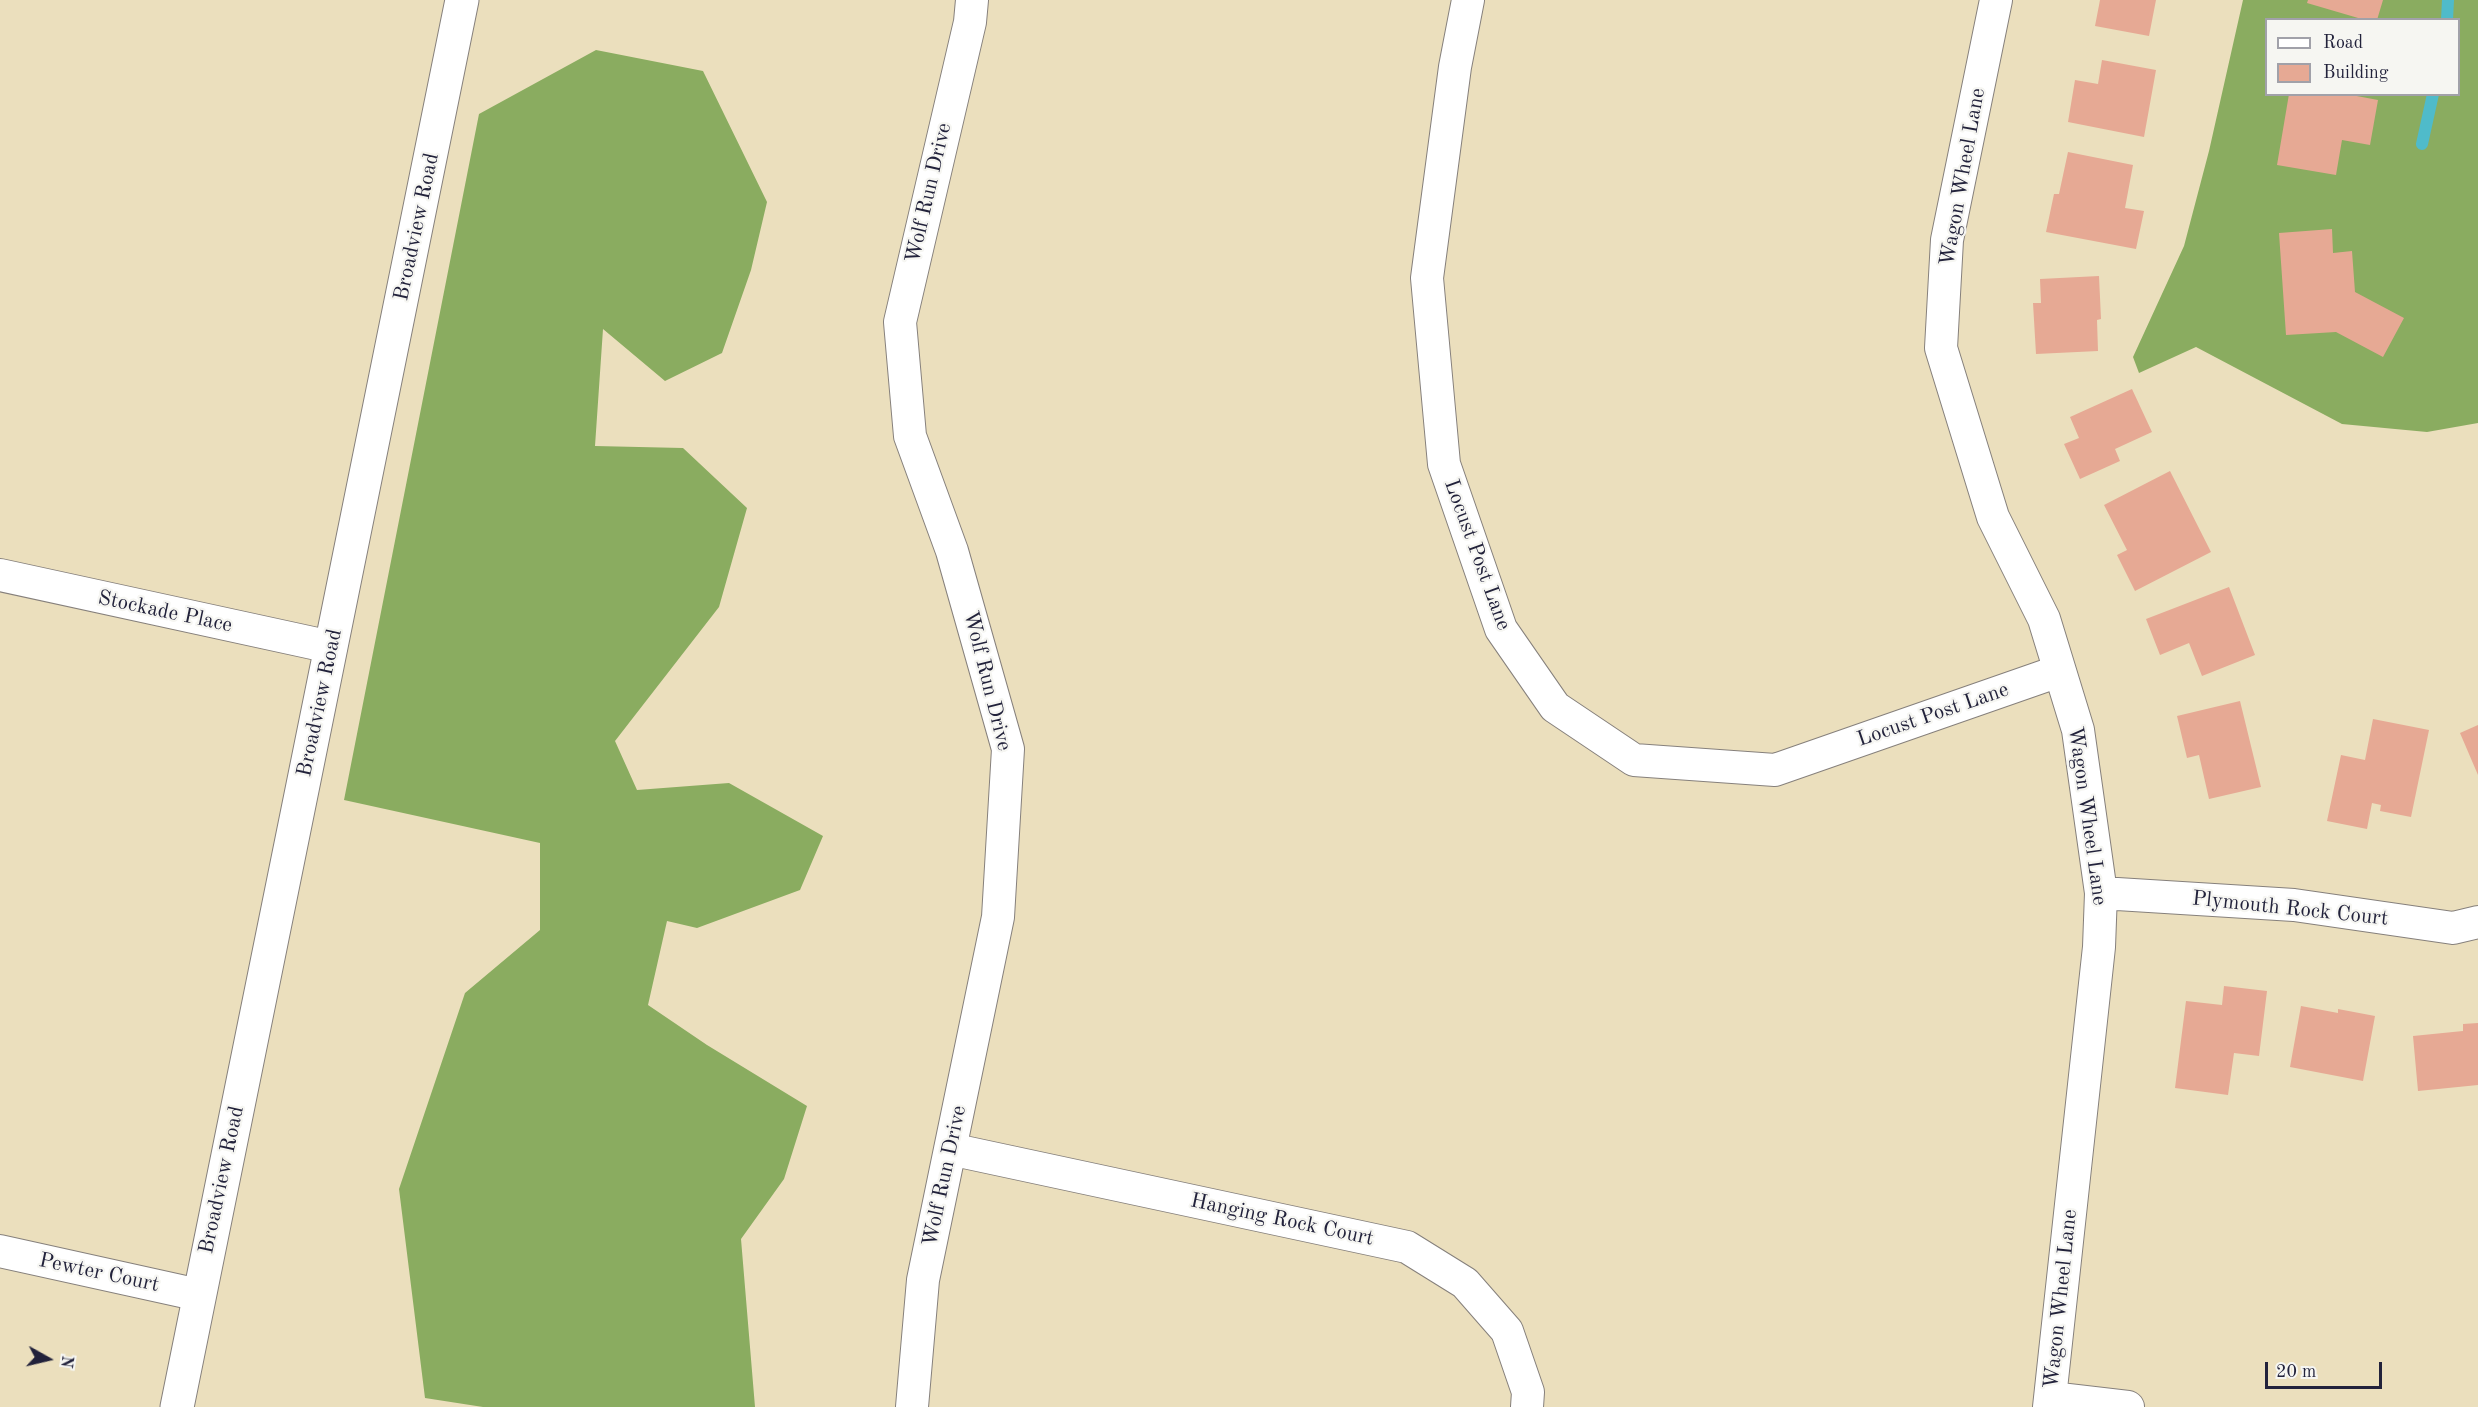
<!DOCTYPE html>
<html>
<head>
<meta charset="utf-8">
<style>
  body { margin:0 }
  #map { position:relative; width:2478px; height:1407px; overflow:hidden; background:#ebdfbd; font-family:"Old Standard TT",serif }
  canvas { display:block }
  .legend { position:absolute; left:2265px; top:18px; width:195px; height:78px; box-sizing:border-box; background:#f6f6f2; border:2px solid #a1a1a9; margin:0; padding:8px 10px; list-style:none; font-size:18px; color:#22223b }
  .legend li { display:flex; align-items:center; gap:12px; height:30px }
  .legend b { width:30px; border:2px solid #a1a1a9 }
  .north { position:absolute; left:18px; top:1329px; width:60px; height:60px; -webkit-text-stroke:4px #f6f6f2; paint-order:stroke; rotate:98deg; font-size:16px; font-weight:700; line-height:24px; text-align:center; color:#22223b }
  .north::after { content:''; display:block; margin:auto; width:21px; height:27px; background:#22223b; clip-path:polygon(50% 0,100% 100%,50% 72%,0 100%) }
  .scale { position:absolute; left:2265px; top:1362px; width:117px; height:27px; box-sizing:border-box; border:3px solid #22223b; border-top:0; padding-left:8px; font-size:18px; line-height:21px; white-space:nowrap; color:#22223b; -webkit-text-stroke:4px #f6f6f2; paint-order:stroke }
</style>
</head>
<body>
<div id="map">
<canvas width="2478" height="1407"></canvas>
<ul class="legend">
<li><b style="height:8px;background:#fff"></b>Road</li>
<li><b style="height:16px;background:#e6a994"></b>Building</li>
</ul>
<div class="north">N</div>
<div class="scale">20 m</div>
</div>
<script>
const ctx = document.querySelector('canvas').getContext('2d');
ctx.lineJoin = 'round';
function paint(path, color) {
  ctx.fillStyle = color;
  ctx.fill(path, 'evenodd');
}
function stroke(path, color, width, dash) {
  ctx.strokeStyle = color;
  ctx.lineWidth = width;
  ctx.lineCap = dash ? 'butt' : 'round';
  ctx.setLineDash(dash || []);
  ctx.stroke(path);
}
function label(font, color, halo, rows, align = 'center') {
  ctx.font = font + ' "Old Standard TT",serif';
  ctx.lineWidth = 4.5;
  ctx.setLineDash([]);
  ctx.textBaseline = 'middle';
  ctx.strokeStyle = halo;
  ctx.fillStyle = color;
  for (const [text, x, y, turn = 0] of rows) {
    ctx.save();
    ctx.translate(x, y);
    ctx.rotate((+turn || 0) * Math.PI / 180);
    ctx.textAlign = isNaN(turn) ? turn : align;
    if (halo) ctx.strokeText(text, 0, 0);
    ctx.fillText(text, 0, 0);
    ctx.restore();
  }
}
paint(new Path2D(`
  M2243,0H2478V423L2427,432L2342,424L2196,347L2139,373L2133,357L2184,246L2209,151ZM2266,20H2458V94H2266Z
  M596,50L703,71L767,202L751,270L722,353L665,381L603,329L595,446L683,448L747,508L719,607L615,741L637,790L729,783L823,836L800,890L697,928L667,921L648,1005L707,1045L807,1106L784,1179L741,1239L755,1407H483L425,1398L399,1189L465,993L540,930V843L344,800L479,114Z`), '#8aac60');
stroke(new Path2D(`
  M2447,20L2448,0
  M2422,144L2433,94`), '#4fbbca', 12);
paint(new Path2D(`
  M2100,0H2156L2149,36L2095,26Z
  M2308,0H2383L2377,20H2365L2307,3Z
  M2102,60L2156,70L2144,137L2068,122L2075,80L2098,84Z
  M2289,94H2346L2378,100L2370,145L2342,140L2336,175L2277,165Z
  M2068,152L2133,165L2125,208L2144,211L2136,249L2046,232L2054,194H2059Z
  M2332,229L2333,253L2352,251L2355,292L2404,318L2383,357L2336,332L2286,335L2279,233Z
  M2099,276L2101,319L2097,320L2098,351L2036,354L2033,303H2041L2040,279Z
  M2132,389L2152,432L2115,449L2120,461L2080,479L2064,444L2079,438L2070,417Z
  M2170,471L2211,552L2135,591L2117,555L2127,550L2104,505Z
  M2229,587L2255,655L2202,676L2189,643L2160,655L2146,619Z
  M2240,701L2261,787L2209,799L2199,755L2187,758L2177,716Z
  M2373,719L2429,730L2411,817L2380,811L2381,805L2372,803L2367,829L2327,821L2341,755L2365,760Z
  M2478,725V775L2460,733Z
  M2224,986L2267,991L2259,1056L2234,1053L2228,1095L2175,1088L2186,1001L2222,1005Z
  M2301,1006L2338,1013V1009L2375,1016L2363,1081L2290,1067Z
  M2478,1023V1085L2418,1091L2413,1036L2463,1031V1024Z`), '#e6a994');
const minor = new Path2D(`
  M1468,0L1455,67L1427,278L1444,464L1501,629L1555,707L1634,760L1775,770L2059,671
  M1996,0L1947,240L1941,348L1993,517L2044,619L2078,730L2101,893L2099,947L2049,1407
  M0,575L331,647
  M2101,893L2294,905L2453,928L2478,922
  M950,1149L1407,1247L1465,1283L1507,1331L1528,1392L1527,1407
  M0,1251L199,1295
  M2051,1398L2128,1407
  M912,1407L923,1280L998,917L1008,749L952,551L910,436L900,322L970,22L972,0`);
const tertiary = new Path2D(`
  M177,1407L462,0`);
stroke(minor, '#86807c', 34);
stroke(tertiary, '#86807c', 35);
stroke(minor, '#fff', 32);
stroke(tertiary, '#fff', 33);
label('21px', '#22223b', '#f6f6f2', [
  ["Wagon Wheel Lane",1963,177,-80],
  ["Wolf Run Drive",929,193,-77],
  ["Broadview Road",417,227,-78],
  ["Locust Post Lane",1477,555,70],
  ["Stockade Place",165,612,12],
  ["Wolf Run Drive",987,681,76],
  ["Broadview Road",320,703,-78],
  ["Locust Post Lane",1933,715,-19],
  ["Wagon Wheel Lane",2087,816,82],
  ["Plymouth Rock Court",2290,909,6],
  ["Wolf Run Drive",945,1176,-78],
  ["Broadview Road",222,1180,-78],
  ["Hanging Rock Court",1282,1220,12],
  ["Pewter Court",99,1273,12],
  ["Wagon Wheel Lane",2061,1299,-84]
]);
</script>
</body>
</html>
